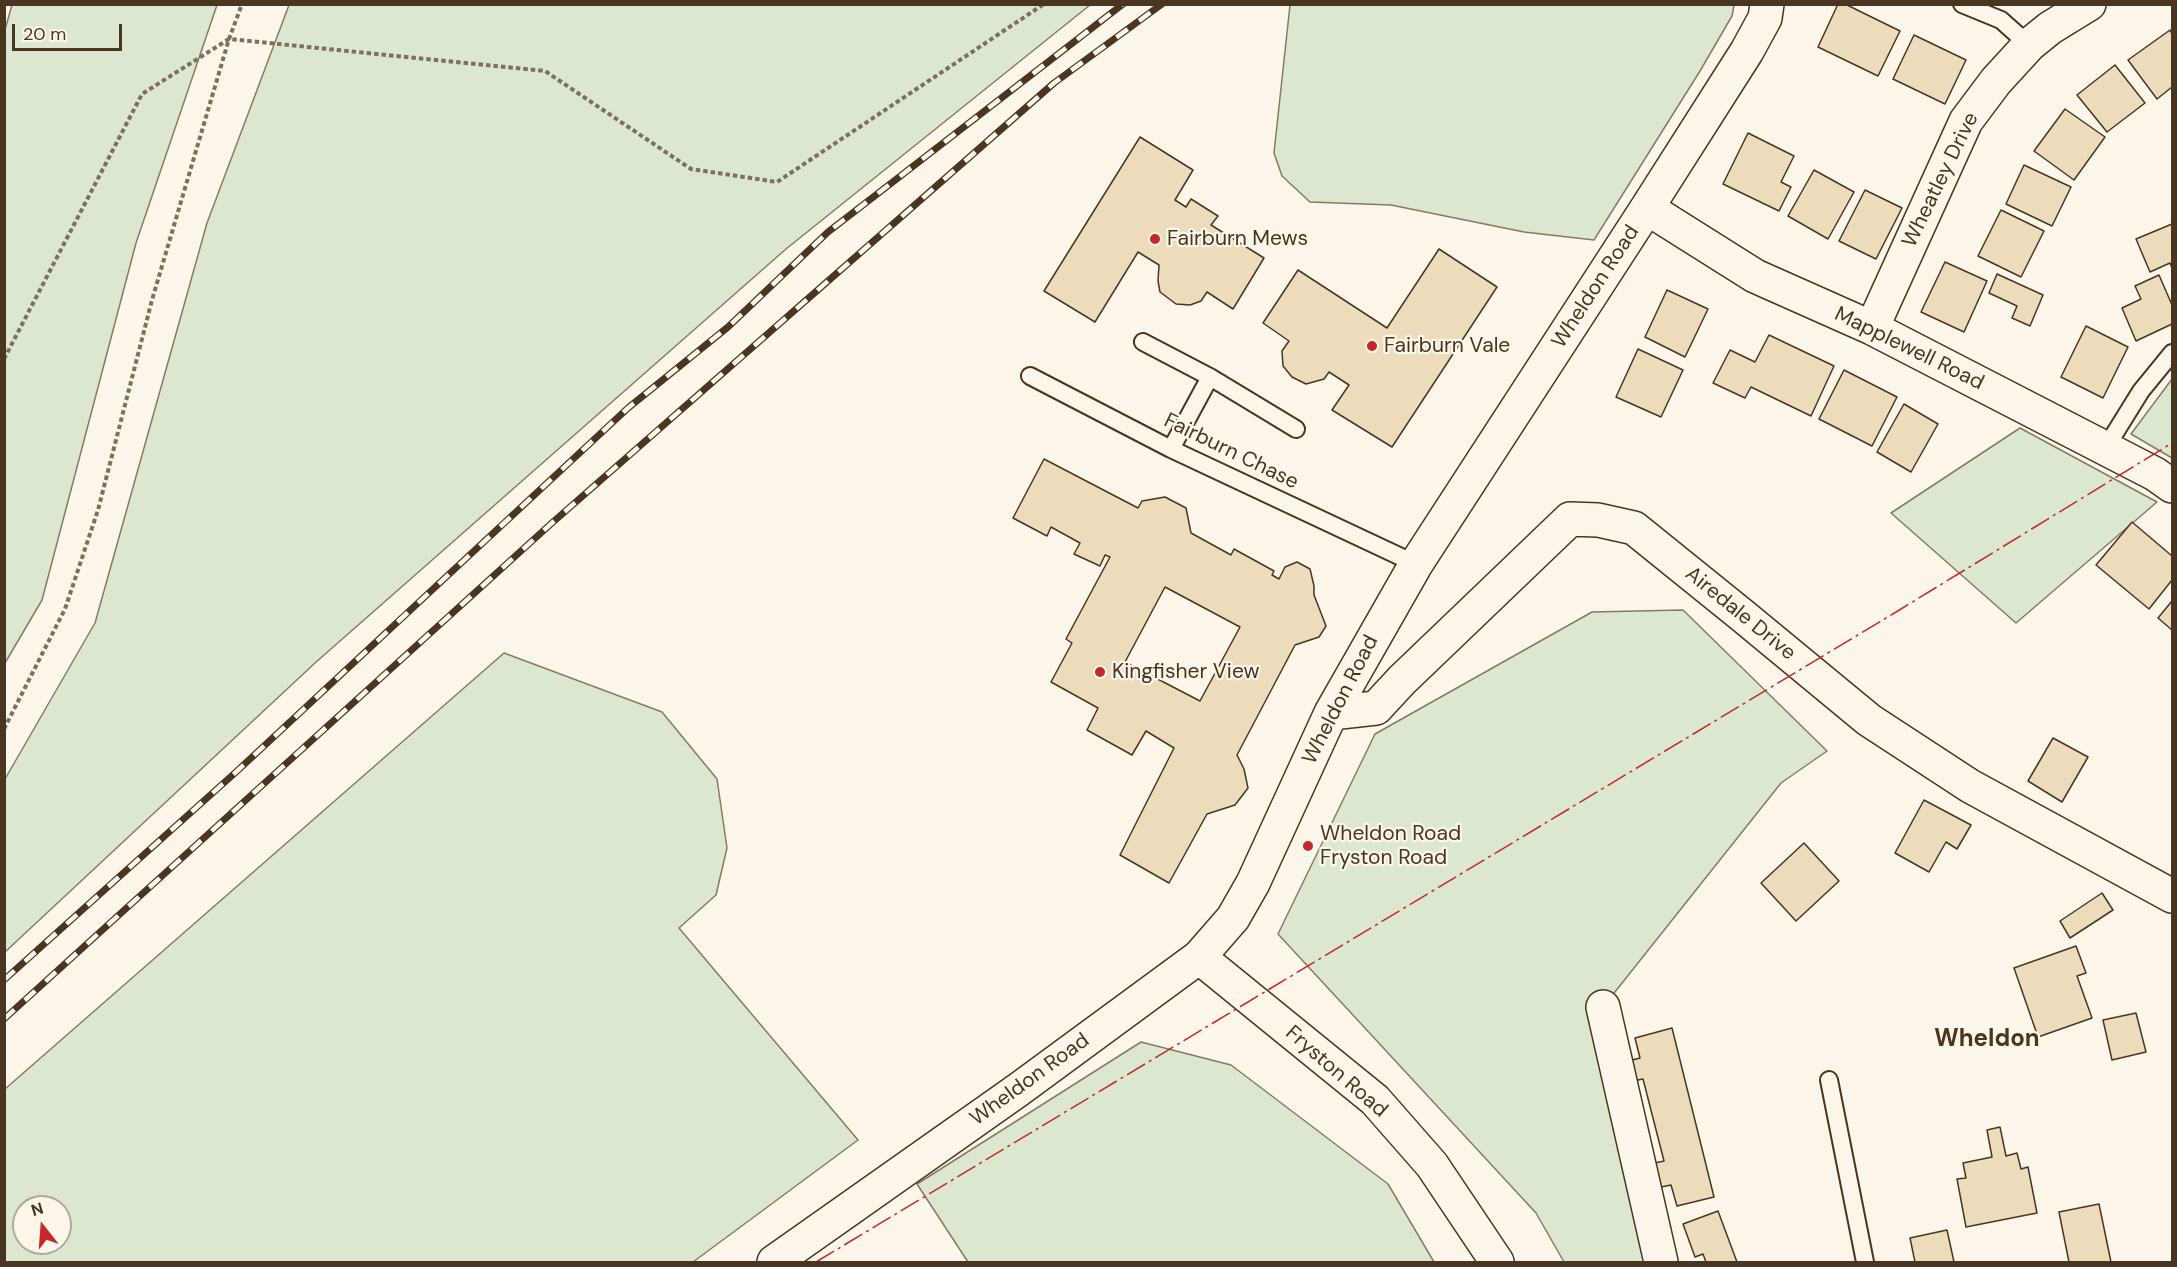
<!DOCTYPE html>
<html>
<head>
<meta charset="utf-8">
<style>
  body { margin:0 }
  #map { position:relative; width:2177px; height:1267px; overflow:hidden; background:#fbf6e9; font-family:"DM Sans",sans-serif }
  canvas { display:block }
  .frame { position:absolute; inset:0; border:6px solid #4a3520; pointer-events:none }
  .north { position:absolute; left:12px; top:1195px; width:60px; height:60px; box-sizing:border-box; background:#fbf6e9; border:2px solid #b4a999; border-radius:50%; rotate:343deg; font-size:16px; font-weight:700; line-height:24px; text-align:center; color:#4a3520 }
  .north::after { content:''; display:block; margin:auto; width:21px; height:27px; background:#c62828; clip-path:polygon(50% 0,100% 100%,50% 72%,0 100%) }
  .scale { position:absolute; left:12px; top:24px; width:110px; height:27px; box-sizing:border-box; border:3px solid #4a3520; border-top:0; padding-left:8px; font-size:18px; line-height:21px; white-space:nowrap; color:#4a3520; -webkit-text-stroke:4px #fbf6e9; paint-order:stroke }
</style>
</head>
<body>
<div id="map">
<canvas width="2177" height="1267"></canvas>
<div class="frame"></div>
<div class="north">N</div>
<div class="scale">20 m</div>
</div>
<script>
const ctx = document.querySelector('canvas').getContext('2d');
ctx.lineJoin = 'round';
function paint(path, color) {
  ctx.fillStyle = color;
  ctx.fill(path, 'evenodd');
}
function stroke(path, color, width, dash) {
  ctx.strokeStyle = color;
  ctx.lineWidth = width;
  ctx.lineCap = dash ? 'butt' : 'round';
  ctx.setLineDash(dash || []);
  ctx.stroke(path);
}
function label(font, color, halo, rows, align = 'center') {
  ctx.font = font + ' "DM Sans",sans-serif';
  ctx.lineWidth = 4.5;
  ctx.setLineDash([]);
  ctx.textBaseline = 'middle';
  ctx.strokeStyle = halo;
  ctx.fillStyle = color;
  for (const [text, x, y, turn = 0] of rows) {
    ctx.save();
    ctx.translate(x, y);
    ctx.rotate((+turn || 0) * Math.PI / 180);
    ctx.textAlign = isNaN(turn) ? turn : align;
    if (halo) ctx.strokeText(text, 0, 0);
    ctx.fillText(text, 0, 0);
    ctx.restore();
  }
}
const green = new Path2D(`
  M12,5H217L136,243L42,600L5,663L4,33Z
  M289,5H1090L786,249L315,663L5,952V779L95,623L207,223Z
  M1290,5V4L1734,5L1732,16L1700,71L1594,240L1524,232L1391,205L1310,202L1282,176L1274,153Z
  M2172,379V458L2131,434Z
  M2020,428L2157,502L2016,623L1891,513Z
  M1683,610L1827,751L1781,783L1603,1007L1661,1262H1564L1536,1213L1278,934L1375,734L1592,612Z
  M504,653L662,712L717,779L727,848L716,895L679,928L858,1140L693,1262H5V1089ZM24,1207H60V1243H24Z
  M1141,1042L1231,1065L1388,1184L1434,1262H968L917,1184Z`);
paint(green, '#dce7d0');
stroke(green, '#887966', 1.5);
const building = new Path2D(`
  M1838,4H1845L1900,31L1878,76L1818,47Z
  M2170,30L2172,34V87L2157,99L2128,60Z
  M1914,35L1966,60L1945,104L1893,79Z
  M2115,65L2145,103L2107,132L2077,95Z
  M2065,109L2105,137L2074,180L2034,151Z
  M1748,133L1794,156L1781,182L1791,187L1779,211L1723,184Z
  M1140,137L1193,170L1175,200L1186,207L1191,199L1218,216L1211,225L1264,258L1233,309L1207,292L1201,301L1190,305L1176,304L1160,292L1158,281L1159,265L1138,252L1095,322L1044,291Z
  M2024,165L2071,187L2052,226L2006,204Z
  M1814,170L1854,192L1828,239L1788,216Z
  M1865,190L1902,208L1876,259L1839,241Z
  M2001,210L2044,231L2021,277L1978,256Z
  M2172,224V268L2170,263L2150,272L2136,239Z
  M1439,249L1497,287L1392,447L1332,410L1349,385L1329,372L1324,379L1306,384L1292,377L1283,366L1282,351L1289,341L1263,323L1298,270L1387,328Z
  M1945,262L1987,281L1964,332L1921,312Z
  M1997,274L2043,295L2030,326L2012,318L2017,306L1989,293Z
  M2159,275L2172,305V324L2136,341L2122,308L2141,299L2135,286Z
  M1667,290L1708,309L1685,357L1645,337Z
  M2086,326L2128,347L2103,398L2061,377Z
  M1769,335L1834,366L1811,416L1751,387L1745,398L1713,383L1730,350L1755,362Z
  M1638,349L1683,370L1661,417L1616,397Z
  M1844,370L1897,397L1872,446L1819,419Z
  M1904,404L1938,424L1911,472L1877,452Z
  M1044,459L1138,508L1142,501L1165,497L1186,508L1191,533L1231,555L1234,549L1274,571L1272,575L1279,579L1285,567L1297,562L1310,569L1314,586V595L1326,626L1319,637L1295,645L1237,755L1244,769L1248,788L1235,805L1207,814L1169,883L1120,855L1174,748L1146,731L1132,755L1087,730L1098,708L1051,682L1072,643L1066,639L1110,557L1105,555L1100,566L1074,554L1080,543L1051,527L1047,536L1013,518ZM1165,587L1240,627L1200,701L1125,662Z
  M2132,522L2172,556V580L2149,609L2096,565Z
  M2172,601V630L2158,618Z
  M2053,738L2088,757L2062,802L2028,781Z
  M1924,800L1971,825L1957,849L1946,842L1929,872L1895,853Z
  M1804,843L1839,881L1796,921L1761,883Z
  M2102,893L2113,910L2070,938L2060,921Z
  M2076,946L2086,973L2077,976L2092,1018L2038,1037L2014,968Z
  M2136,1013L2146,1052L2112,1060L2103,1020Z
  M1672,1028L1714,1197L1677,1206L1671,1185L1661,1187L1655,1163L1664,1161L1643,1079L1633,1081L1628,1061L1640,1058L1635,1038Z
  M2000,1127L2006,1156L2017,1153L2021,1169L2028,1167L2037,1213L1966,1227L1957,1179L1966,1178L1963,1163L1992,1157L1987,1130Z
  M2099,1204L2111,1262H2069L2059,1212Z
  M1718,1211L1737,1262H1706L1703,1254L1695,1257L1683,1224Z
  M1947,1230L1954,1262H1915L1910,1238Z`);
paint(building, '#ecdcbc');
stroke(building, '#4a3520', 1.5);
const service = new Path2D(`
  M1962,4L2001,20L2029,45
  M1143,342L1210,377L1171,449
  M1030,376L1171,449L1416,564
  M1210,377L1296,429
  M2105,449L2141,391L2172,353
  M1829,1080L1865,1262`);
const minor = new Path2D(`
  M1647,208L1755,276L1872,328L2155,474L2172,486
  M1872,328L1966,121L1996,81L2029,45L2050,28L2089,4
  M1331,713L1376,708L1402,680L1570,519L1598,520L1634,528L1743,616L1869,720L1970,786L2172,896
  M1199,957L1233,918L1253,883L1331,713L1416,564L1647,208L1747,51L1765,18L1767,4
  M1603,1007L1661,1262`);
const tertiary = new Path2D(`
  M774,1262L1018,1090L1199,957L1375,1100L1432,1165L1497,1262`);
stroke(service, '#4a3520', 20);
stroke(minor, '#4a3520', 36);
stroke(tertiary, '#4a3520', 36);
stroke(new Path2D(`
  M4,359L142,94L229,39L545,71L691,169L777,182L1044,4
  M4,729L65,609L98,510L152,300L229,39L242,4`), '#7f6f5c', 4, [4.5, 3]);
stroke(service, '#fbf6e9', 16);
stroke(minor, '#fbf6e9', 33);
stroke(tertiary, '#fbf6e9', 33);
const rail = new Path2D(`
  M4,980L236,772L628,408L728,327L828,232L1123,4
  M4,1019L553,522L1054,83L1162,4`);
stroke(rail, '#4a3520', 7);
stroke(rail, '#fbf6e9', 4.5, [14]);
stroke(new Path2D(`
  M816,1262L1901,609L2172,443`), '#c62828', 1.5, [21, 4.5, 3, 4.5]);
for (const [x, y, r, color] of [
  [1155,239,6,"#c62828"],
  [1372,346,6,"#c62828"],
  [1100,672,6,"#c62828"],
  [1308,846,6,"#c62828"]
]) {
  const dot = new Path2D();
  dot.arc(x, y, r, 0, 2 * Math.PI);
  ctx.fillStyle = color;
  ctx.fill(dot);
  stroke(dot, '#fbf6e9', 2);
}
label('21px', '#4a3520', '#fbf6e9', [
  ["Wheatley Drive",1941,180,-64],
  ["Wheldon Road",1596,287,-57],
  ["Mapplewell Road",1909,349,26],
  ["Fairburn Chase",1231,452,26],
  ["Airedale Drive",1740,614,39],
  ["Wheldon Road",1341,700,-63],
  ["Fryston Road",1336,1072,41],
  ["Wheldon Road",1030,1080,-36]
]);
label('21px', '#4a3520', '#fbf6e9', [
  ["Fairburn Mews",1167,239],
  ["Fairburn Vale",1384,346],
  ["Kingfisher View",1112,672],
  ["Wheldon Road",1320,834],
  ["Fryston Road",1320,858]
], 'left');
label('bold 24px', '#4a3520', '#fbf6e9', [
  ["Wheldon",1987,1040]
]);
</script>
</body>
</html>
